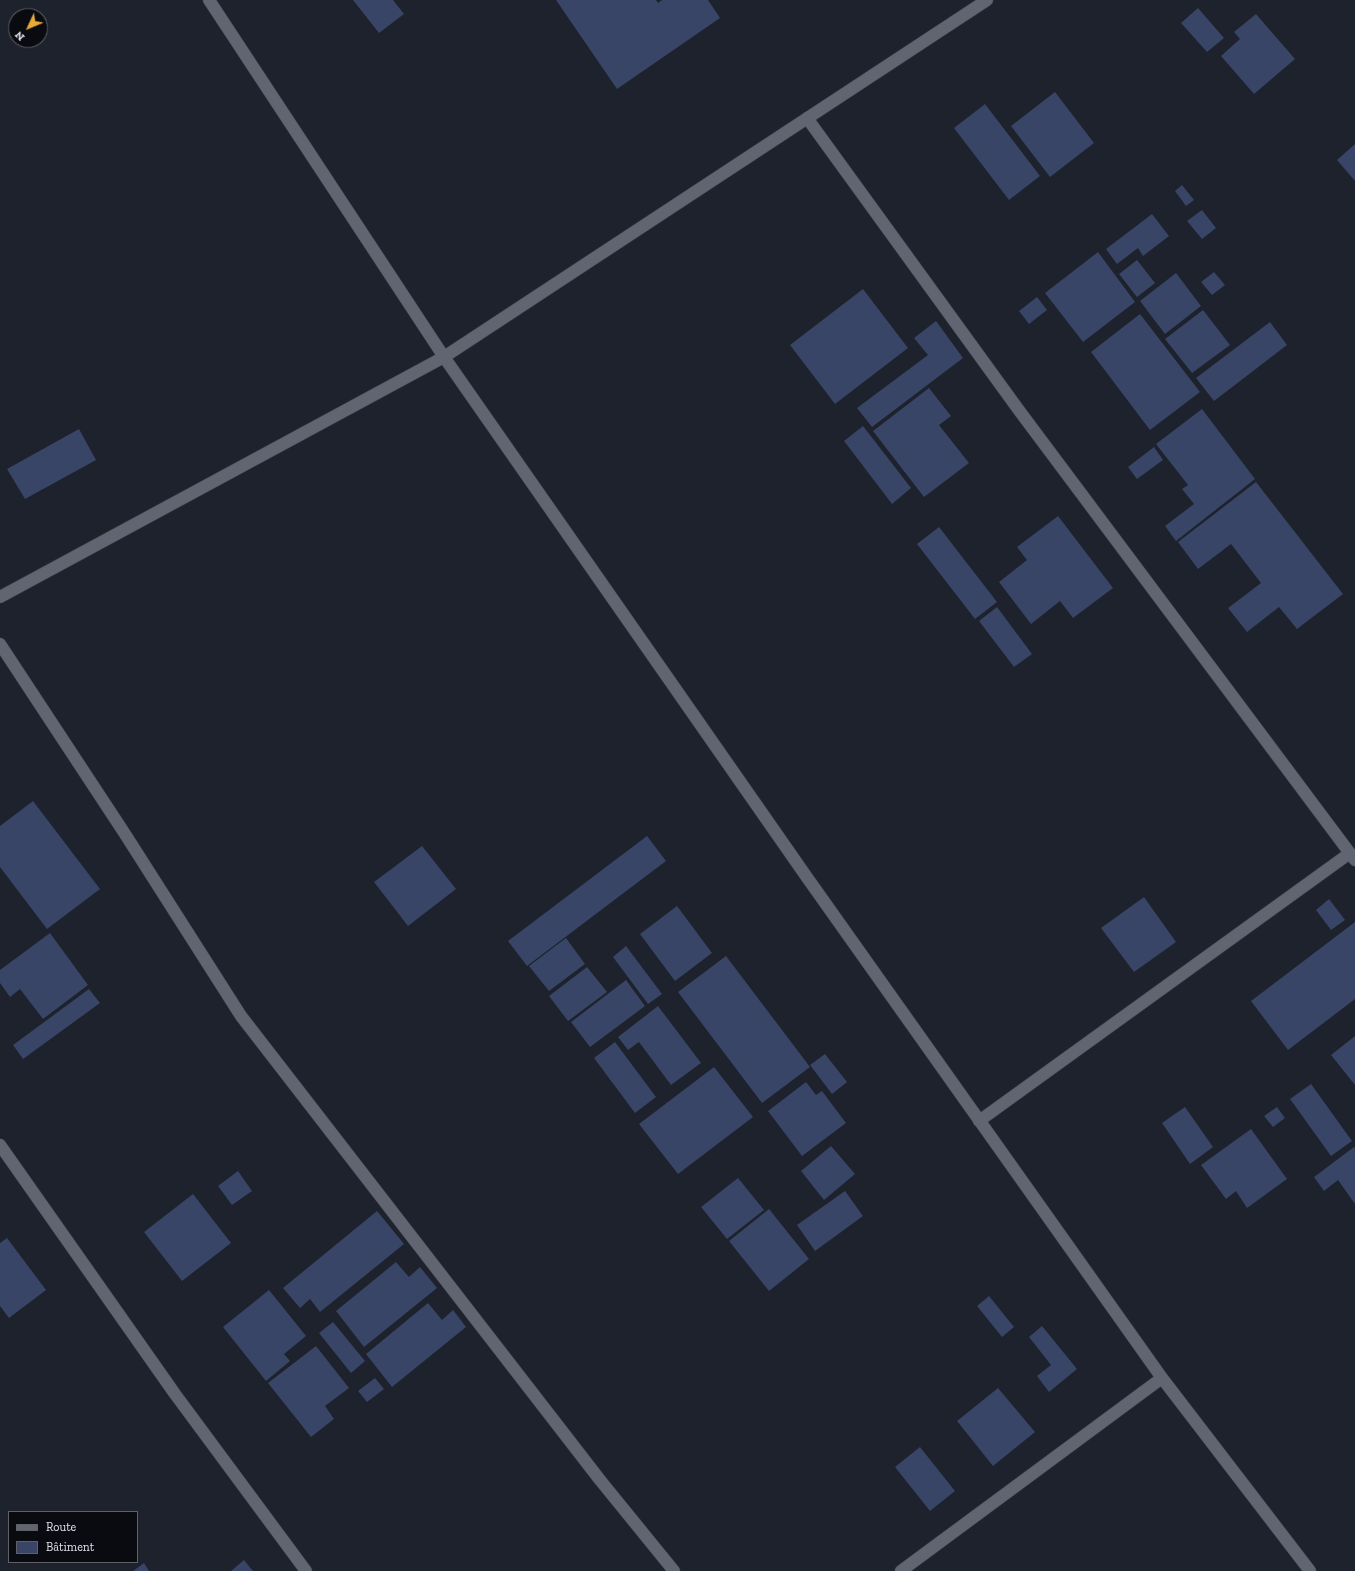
<!DOCTYPE html>
<html>
<head>
<meta charset="utf-8">
<style>
  body { margin:0 }
  #map { position:relative; width:1355px; height:1571px; overflow:hidden; background:#1d222c; font-family:"Zilla Slab",serif }
  canvas { display:block }
  .legend { position:absolute; left:8px; top:1511px; width:130px; height:52px; box-sizing:border-box; background:#090b10; border:1px solid #5f6167; margin:0; padding:5px 7px; list-style:none; font-size:12px; color:#dfe2e9 }
  .legend li { display:flex; align-items:center; gap:8px; height:20px }
  .legend b { width:20px; border:1px solid #5f6167 }
  .north { position:absolute; left:8px; top:8px; width:40px; height:40px; box-sizing:border-box; background:#090b10; border:1px solid #5f6167; border-radius:50%; rotate:226deg; font-size:11px; font-weight:700; line-height:16px; text-align:center; color:#dfe2e9 }
  .north::after { content:''; display:block; margin:auto; width:14px; height:18px; background:#e9ab38; clip-path:polygon(50% 0,100% 100%,50% 72%,0 100%) }
</style>
</head>
<body>
<div id="map">
<canvas width="1355" height="1571"></canvas>
<ul class="legend">
<li><b style="height:5px;background:#606571"></b>Route</li>
<li><b style="height:11px;background:#384566"></b>Bâtiment</li>
</ul>
<div class="north">N</div>
</div>
<script>
const ctx = document.querySelector('canvas').getContext('2d');
ctx.lineJoin = 'round';
function paint(path, color) {
  ctx.fillStyle = color;
  ctx.fill(path, 'evenodd');
}
function stroke(path, color, width, dash) {
  ctx.strokeStyle = color;
  ctx.lineWidth = width;
  ctx.lineCap = dash ? 'butt' : 'round';
  ctx.setLineDash(dash || []);
  ctx.stroke(path);
}
paint(new Path2D(`
  M353,0H393L404,14L379,33Z
  M556,0H656L658,3L662,0H708L720,18L617,89Z
  M1198,8L1224,38L1207,52L1181,23Z
  M1256,14L1295,59L1254,94L1221,56L1240,39L1234,32Z
  M1055,92L1094,143L1050,177L1011,126Z
  M985,104L1040,176L1009,200L954,128Z
  M1355,144V181L1337,160Z
  M1182,185L1194,200L1186,206L1175,191Z
  M1202,210L1216,228L1202,239L1187,221Z
  M1152,214L1169,236L1143,256L1138,248L1117,264L1106,249Z
  M1098,252L1135,302L1083,342L1045,293Z
  M1137,260L1155,283L1137,297L1119,274Z
  M1214,272L1225,285L1212,295L1201,282Z
  M1176,273L1201,306L1165,334L1140,301Z
  M863,289L908,348L835,404L790,345Z
  M1037,297L1047,310L1029,324L1019,311Z
  M1203,310L1230,345L1192,373L1165,339Z
  M1140,314L1200,392L1150,430L1091,352Z
  M936,321L963,358L872,427L857,408L928,355L914,338Z
  M1270,322L1287,345L1214,401L1196,378Z
  M929,388L951,416L939,425L969,463L924,497L873,431Z
  M1202,409L1255,479L1176,541L1165,526L1194,504L1182,489L1188,485L1156,444Z
  M863,426L911,488L892,504L844,441Z
  M79,429L96,460L25,499L7,469Z
  M1154,447L1163,460L1137,479L1128,467Z
  M1256,482L1343,594L1297,629L1279,607L1247,632L1228,608L1261,583L1231,544L1198,569L1178,542Z
  M1058,516L1113,588L1073,618L1060,601L1031,624L999,582L1027,560L1017,547Z
  M939,527L997,602L975,619L917,544Z
  M997,607L1032,654L1014,667L979,621Z
  M33,801L100,889L47,929L0,867V826Z
  M647,836L666,861L527,966L508,941Z
  M422,846L456,889L408,926L374,882Z
  M1144,897L1176,942L1134,972L1101,928Z
  M1329,899L1345,920L1331,930L1316,910Z
  M677,906L712,953L675,981L640,934Z
  M1355,922V999L1288,1050L1251,1001Z
  M50,933L88,985L43,1019L20,989L10,997L0,983V970Z
  M566,938L585,964L549,991L529,966Z
  M626,946L662,994L648,1004L613,957Z
  M726,956L810,1067L762,1103L678,992Z
  M587,967L607,992L568,1021L549,996Z
  M626,980L645,1006L590,1047L571,1022Z
  M89,989L100,1003L23,1059L13,1045Z
  M658,1006L701,1063L671,1085L639,1042L628,1050L618,1037Z
  M1355,1036V1085L1331,1055Z
  M615,1042L656,1097L635,1113L594,1058Z
  M825,1054L847,1082L832,1094L810,1065Z
  M714,1067L753,1117L678,1174L639,1124Z
  M806,1082L816,1095L822,1091L846,1123L802,1156L768,1111Z
  M1311,1084L1352,1141L1331,1156L1290,1099Z
  M1185,1107L1213,1147L1190,1164L1162,1123Z
  M1277,1107L1285,1118L1273,1127L1264,1116Z
  M1251,1129L1287,1179L1247,1208L1236,1191L1226,1199L1201,1165Z
  M831,1146L855,1174L824,1200L801,1171Z
  M1354,1147L1355,1148V1204L1338,1180L1324,1191L1314,1177Z
  M238,1171L252,1191L232,1205L218,1186Z
  M738,1178L764,1210L727,1239L701,1207Z
  M845,1191L863,1216L815,1251L797,1225Z
  M193,1194L231,1243L182,1281L144,1232Z
  M769,1209L809,1259L769,1291L729,1241Z
  M377,1211L404,1244L320,1312L310,1299L300,1308L283,1288Z
  M7,1238L46,1290L9,1318L0,1306V1243Z
  M396,1262L409,1277L420,1267L437,1288L364,1347L336,1311Z
  M269,1290L306,1336L284,1354L290,1361L266,1381L223,1327Z
  M989,1296L1014,1327L1002,1337L977,1306Z
  M428,1303L442,1320L453,1310L466,1327L392,1387L366,1354Z
  M333,1322L365,1361L351,1373L319,1333Z
  M1042,1326L1077,1369L1049,1392L1037,1376L1051,1365L1029,1337Z
  M316,1346L349,1388L325,1406L334,1419L311,1437L268,1383Z
  M375,1378L384,1389L367,1402L358,1391Z
  M998,1388L1035,1432L993,1466L957,1421Z
  M920,1447L955,1491L930,1511L895,1467Z
  M244,1560L253,1571H231Z
  M144,1563L149,1571H133Z`), '#384566');
const street = new Path2D(`
  M209,0L444,357L806,876L1162,1378L1310,1571
  M807,118L1018,409L1355,860
  M0,597L444,357L987,0
  M0,644L125,834L241,1016L600,1480L674,1571
  M979,1121L1350,853
  M0,1145L175,1394L306,1571
  M901,1571L1162,1378`);
stroke(street, '#3b3f47', 13);
stroke(street, '#606571', 12);
</script>
</body>
</html>
